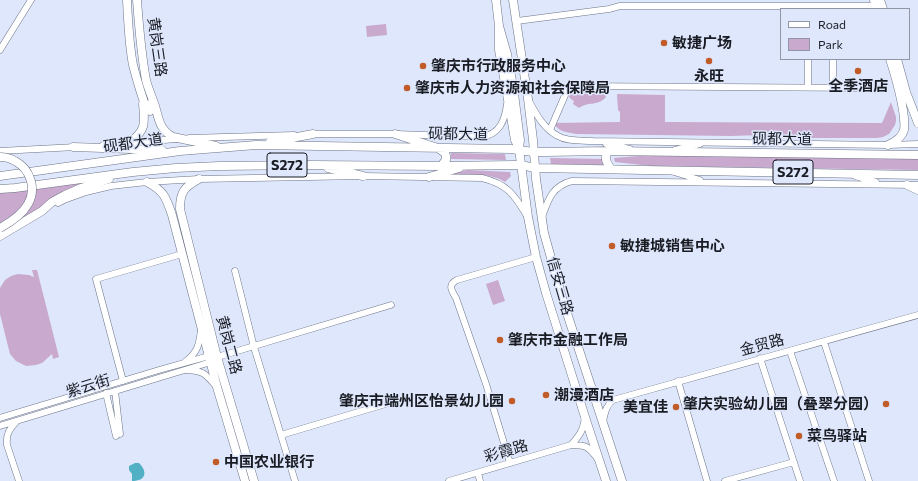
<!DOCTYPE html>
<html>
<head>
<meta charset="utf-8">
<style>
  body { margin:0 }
  #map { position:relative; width:918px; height:481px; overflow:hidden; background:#dfe7fc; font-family:Commissioner,sans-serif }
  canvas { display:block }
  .legend { position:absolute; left:780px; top:8px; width:130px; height:52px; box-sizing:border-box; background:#dfe7fc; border:1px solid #9096a5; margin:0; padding:5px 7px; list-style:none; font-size:12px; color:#191c23 }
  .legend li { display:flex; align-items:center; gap:8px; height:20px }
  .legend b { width:20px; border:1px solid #9096a5 }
</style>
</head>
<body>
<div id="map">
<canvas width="918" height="481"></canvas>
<ul class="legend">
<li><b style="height:5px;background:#fff"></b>Road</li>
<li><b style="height:11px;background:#c9a9cd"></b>Park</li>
</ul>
</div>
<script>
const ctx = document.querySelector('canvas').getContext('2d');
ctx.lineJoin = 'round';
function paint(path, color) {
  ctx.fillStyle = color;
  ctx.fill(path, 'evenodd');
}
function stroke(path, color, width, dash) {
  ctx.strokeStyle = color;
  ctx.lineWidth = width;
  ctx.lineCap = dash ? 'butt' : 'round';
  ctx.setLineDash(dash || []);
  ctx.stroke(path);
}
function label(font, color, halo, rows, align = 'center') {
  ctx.font = font + ' Commissioner,"Noto Sans SC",sans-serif';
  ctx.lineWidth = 3;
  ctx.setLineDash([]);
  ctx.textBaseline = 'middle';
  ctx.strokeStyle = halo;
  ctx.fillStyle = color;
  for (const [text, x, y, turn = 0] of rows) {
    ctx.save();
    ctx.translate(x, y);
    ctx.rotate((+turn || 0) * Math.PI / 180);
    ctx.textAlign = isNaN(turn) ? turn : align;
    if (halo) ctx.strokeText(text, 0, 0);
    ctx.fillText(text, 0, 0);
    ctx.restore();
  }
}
paint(new Path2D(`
  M386,24L387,35L367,37L366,26Z
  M573,93L603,94L605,95L606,97C597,107 588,101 579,108L573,104L574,101L571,99L569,97L570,94Z
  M617,94L665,95V122L882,123L891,102L896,117V121L895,125L889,134L883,137L877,138H803L783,136L761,135L731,136L576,134C567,132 558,132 554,123L620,122V112L618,110Z
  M451,153L505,154L506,160L451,159Z
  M650,155L918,159V170L651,166L615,162L614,158Z
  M550,158L605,159V165L551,164Z
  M468,170L510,172L511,176L505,182C489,172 469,175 450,174V173Z
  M92,182L18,222L0,224V190Z
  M32,270H37L59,357L53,359L52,354L42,363L36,365L26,366L16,361L10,354L0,314V288L5,280L11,276L18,274L29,275L34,277Z
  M498,280L505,301L493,305L486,284Z`), '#c9a9cd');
paint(new Path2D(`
  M135,463H139C148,472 146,481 132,481V474L129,470V466Z`), '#52b0c4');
const minor = new Path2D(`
  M517,21L609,9L620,6H876
  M0,50L31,0
  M808,87V59
  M833,87V59
  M529,101C536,114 544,129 558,136C568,142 582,140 593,141L888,145L918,144
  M550,130L569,86L872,88
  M309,134H395L482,137C500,134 505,120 507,104
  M189,138L294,135
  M606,144L630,149
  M103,145L176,139
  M675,150L700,144
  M0,151L76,147
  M674,172L700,180
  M855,176L876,182
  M58,203L64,200L86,192L111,186L147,182L199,179L363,176L482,178C507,184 514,194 527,216
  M542,217C548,200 552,186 572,181L918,185
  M235,271L254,347L295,481
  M824,342L869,481
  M790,351L834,481
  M760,358L800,481
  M185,362C198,352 199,345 201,330
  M187,370C203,371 205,373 215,385
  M123,381L96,279L182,254
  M678,381L707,481
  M591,386L602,396L613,400
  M115,391L120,434
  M106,393L116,436
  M613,400L918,315
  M0,418L159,370L209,356H211
  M603,421C605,413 606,405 613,400
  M16,422C9,430 6,434 7,445L19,481
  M0,426L211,362L217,357L224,355L391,305
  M281,435L409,397
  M571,445C580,435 583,431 585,417
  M510,463L486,384L456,298C452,291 447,285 457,280L536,257
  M478,473L480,481
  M449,481L571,445C586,445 588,446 597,458
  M725,481L794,462`);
const major = new Path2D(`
  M127,0C128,22 129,44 133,65C137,80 141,95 147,110L150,111L152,109V102
  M137,0C139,27 141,53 146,80C148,88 152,97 155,106C159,119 159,129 173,137L216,146
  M496,0L499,26L507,54L513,86L520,140L519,149
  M513,0L528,99L533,140L536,179L544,233L563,301L622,481
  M874,0L876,9
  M880,0L883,9
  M499,26V50L510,111L515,140L519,149L528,217L536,257L546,293L585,417L606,481
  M897,59L906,92L918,123
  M395,134L438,148L445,153L446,156V160L441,166
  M270,142L313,134
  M129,143C146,131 145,123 143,104
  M888,145C895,142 902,138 904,130C905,126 904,122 904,118C902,98 896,78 890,59
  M73,147L162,150
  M608,151C604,158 606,162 611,169
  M328,168L363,176
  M0,176L180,151L256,145L511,149L533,152H545L608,151L918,155
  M429,177L459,168
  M199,179C184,187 180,192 180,209L217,357L254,481
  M147,182C164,191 166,197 172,215L217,387L245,481
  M907,185L918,190
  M0,189L15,188L133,172L176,168L219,166L312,165L441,166L513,165H521L535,168L918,175
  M0,236L42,211L52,202L65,195L81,188L109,179`);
stroke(minor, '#6c7486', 7);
stroke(major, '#6c7486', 9);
stroke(minor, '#fff', 6);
stroke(major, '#fff', 8);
const majorBridge = new Path2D(`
  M0,157C5,157 10,158 15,161C30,169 37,188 28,204C22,215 11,222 0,228`);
stroke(majorBridge, '#6c7486', 9, []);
stroke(majorBridge, '#fff', 8);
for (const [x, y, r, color] of [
  [664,43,4,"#c15c29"],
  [709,61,4,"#c15c29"],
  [423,66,4,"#c15c29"],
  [858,71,4,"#c15c29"],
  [407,88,4,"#c15c29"],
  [612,246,4,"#c15c29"],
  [500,340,4,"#c15c29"],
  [546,395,4,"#c15c29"],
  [512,401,4,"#c15c29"],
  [886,404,4,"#c15c29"],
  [676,407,4,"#c15c29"],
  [799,436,4,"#c15c29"],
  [216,462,4,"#c15c29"]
]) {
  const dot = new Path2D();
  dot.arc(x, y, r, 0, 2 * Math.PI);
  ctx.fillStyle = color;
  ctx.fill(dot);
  stroke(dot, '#dfe7fc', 1.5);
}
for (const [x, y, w] of [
  [287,165,40],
  [793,172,40]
]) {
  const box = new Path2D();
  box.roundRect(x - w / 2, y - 12, w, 24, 3);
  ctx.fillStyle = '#dfe7fc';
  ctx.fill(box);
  stroke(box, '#191c23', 1);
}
label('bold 14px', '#191c23', null, [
  ["S272",287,165],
  ["S272",793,172]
]);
label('bold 15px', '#191c23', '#dfe7fc', [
  ["敏捷广场",672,43],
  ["肇庆市行政服务中心",431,66],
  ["永旺",709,76,"center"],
  ["全季酒店",858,86,"center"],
  ["肇庆市人力资源和社会保障局",415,88],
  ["敏捷城销售中心",620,246],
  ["肇庆市金融工作局",508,340],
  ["潮漫酒店",554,395],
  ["肇庆市端州区怡景幼儿园",504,401,"right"],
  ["肇庆实验幼儿园（叠翠分园）",878,404,"right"],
  ["美宜佳",668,407,"right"],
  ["菜鸟驿站",807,436],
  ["中国农业银行",224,462]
], 'left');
label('15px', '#191c23', '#dfe7fc', [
  ["黄岗三路",157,47,82],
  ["砚都大道",458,134,1],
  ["砚都大道",782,139,1],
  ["砚都大道",133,143,-8],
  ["信安三路",560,286,74],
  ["黄岗二路",229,345,75],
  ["金贸路",762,345,-15],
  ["紫云街",88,386,-17],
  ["彩霞路",506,451,-16]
]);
</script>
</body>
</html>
